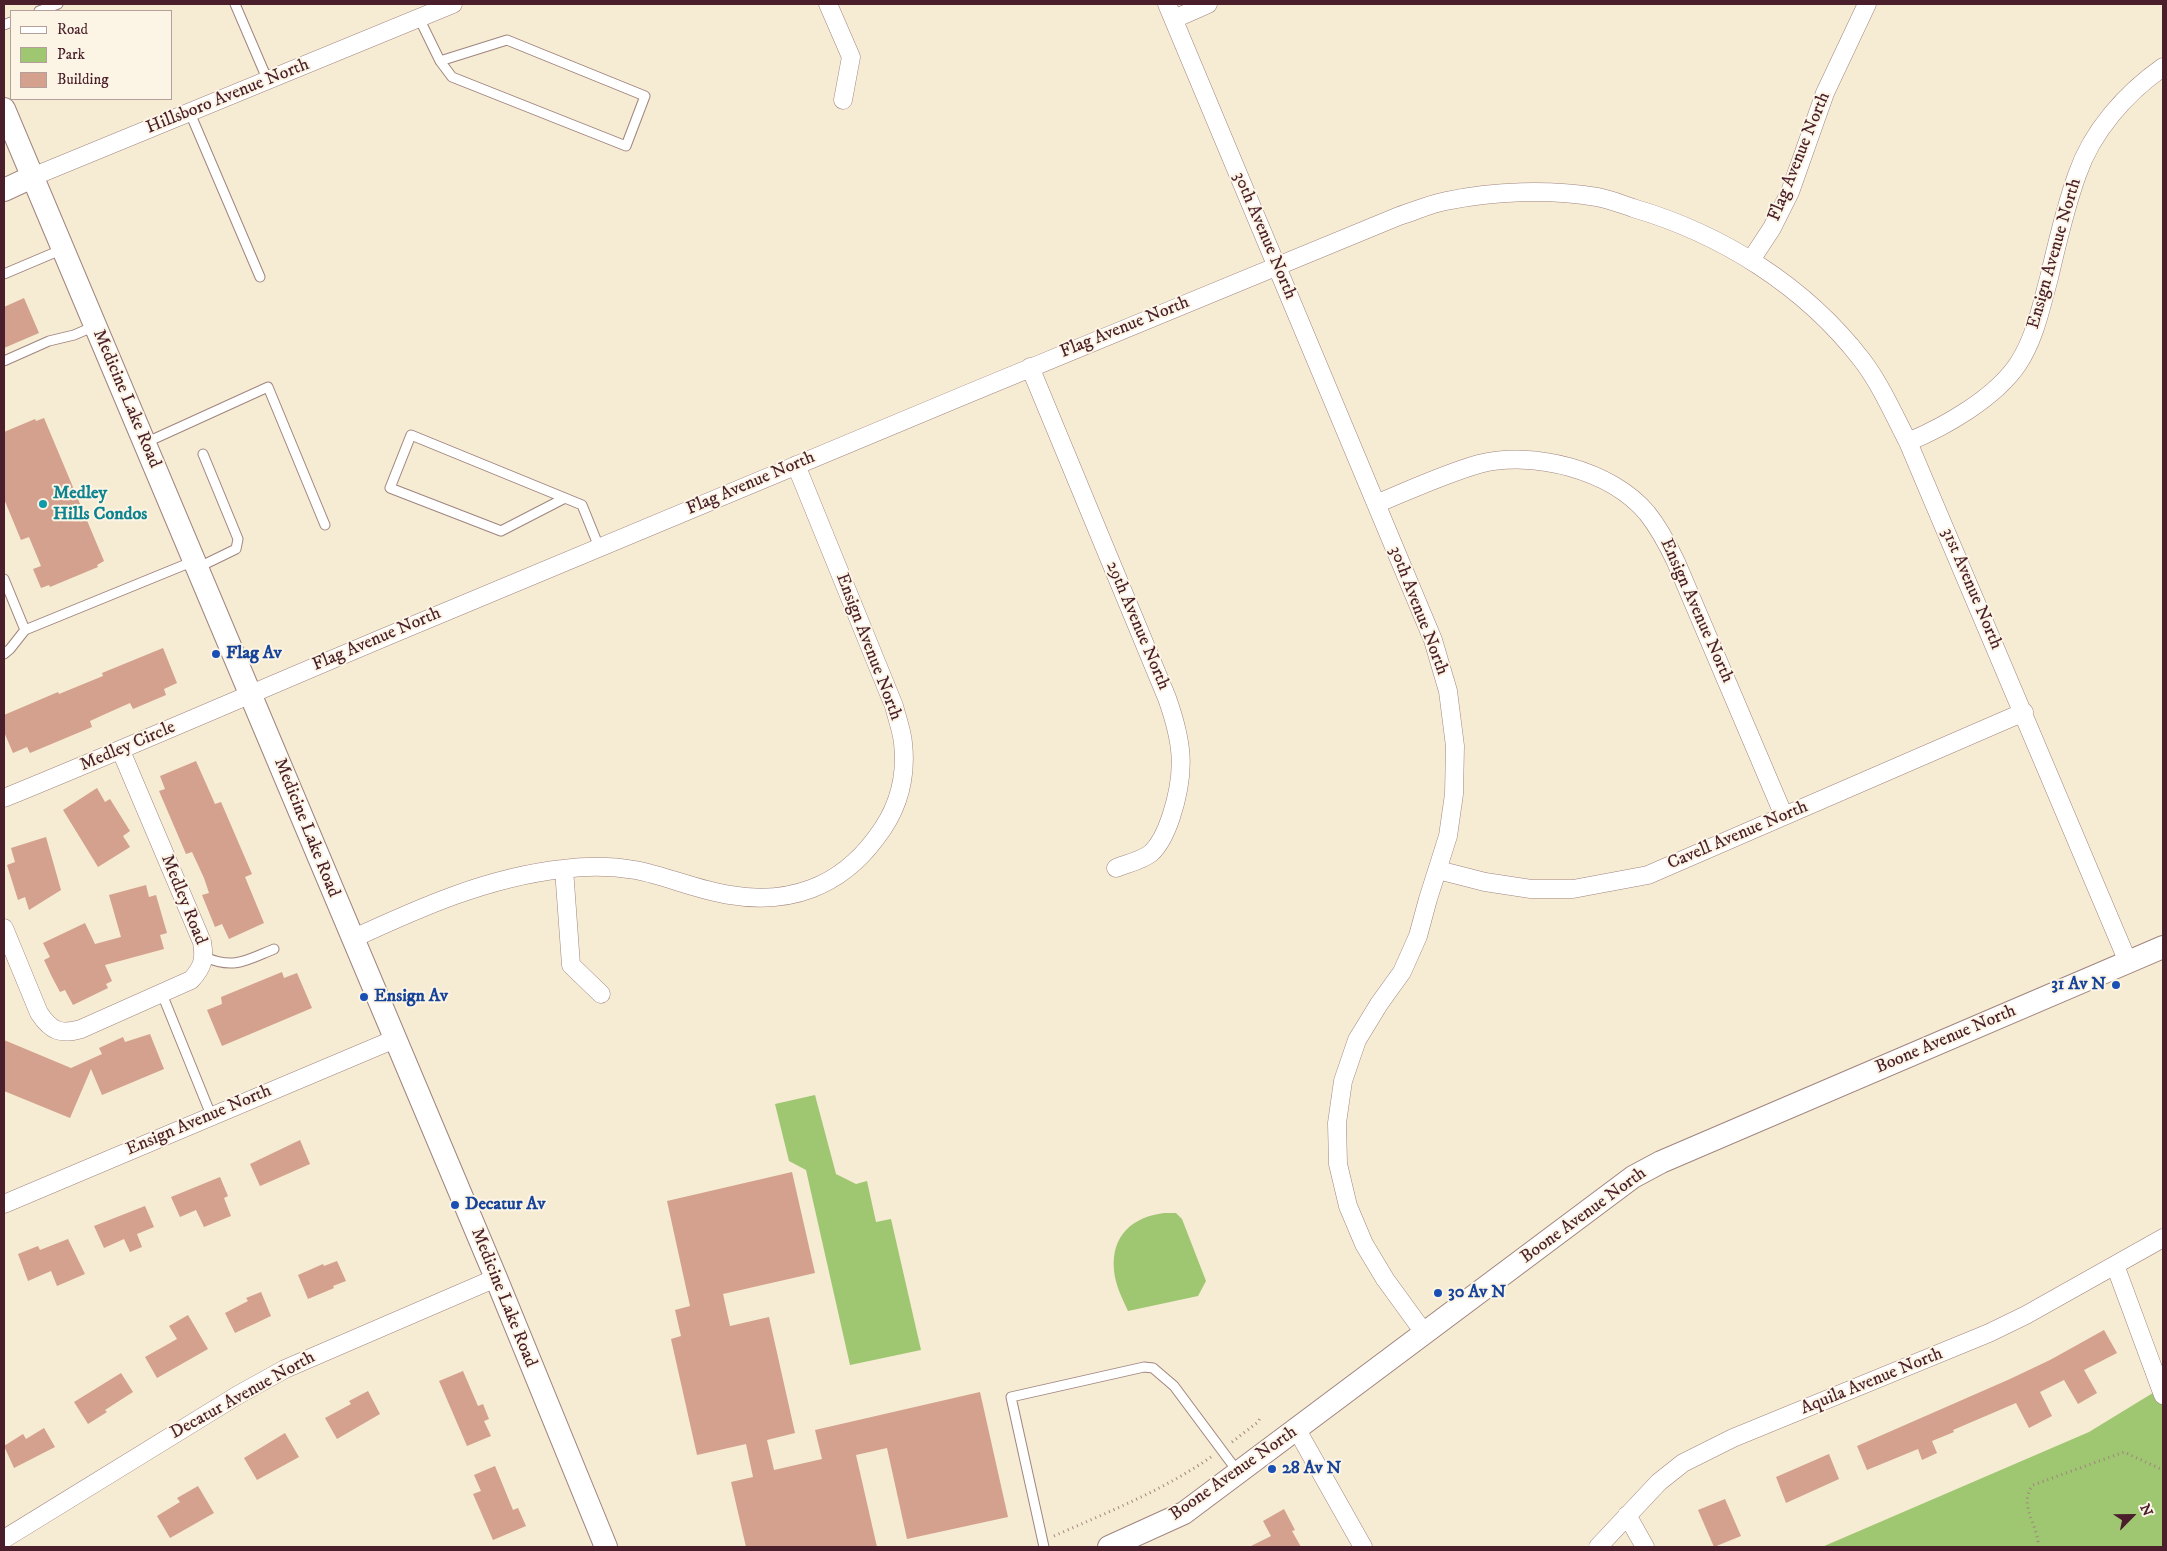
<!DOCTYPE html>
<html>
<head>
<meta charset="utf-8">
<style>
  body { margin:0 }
  #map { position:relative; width:2167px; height:1551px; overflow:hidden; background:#f6ebd3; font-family:"IM FELL DW Pica",serif }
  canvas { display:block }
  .frame { position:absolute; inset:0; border:5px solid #4a1f2b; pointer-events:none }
  .legend { position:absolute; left:10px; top:10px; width:162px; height:90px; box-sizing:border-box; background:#fcf5e5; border:1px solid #b59f9b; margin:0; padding:6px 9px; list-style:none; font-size:15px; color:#4a1f2b }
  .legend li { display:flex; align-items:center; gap:10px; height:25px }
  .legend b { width:25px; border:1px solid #b59f9b }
  .north { position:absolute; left:2107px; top:1491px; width:50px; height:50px; -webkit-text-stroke:4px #fcf5e5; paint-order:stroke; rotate:67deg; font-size:14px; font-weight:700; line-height:20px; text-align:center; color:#4a1f2b }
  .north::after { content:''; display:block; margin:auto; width:18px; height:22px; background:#4a1f2b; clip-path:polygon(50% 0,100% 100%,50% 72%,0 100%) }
</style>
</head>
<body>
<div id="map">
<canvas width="2167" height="1551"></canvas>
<div class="frame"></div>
<ul class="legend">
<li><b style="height:6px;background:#fff"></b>Road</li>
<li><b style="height:14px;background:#9fc671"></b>Park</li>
<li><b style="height:14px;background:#d3a18d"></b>Building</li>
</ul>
<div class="north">N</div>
</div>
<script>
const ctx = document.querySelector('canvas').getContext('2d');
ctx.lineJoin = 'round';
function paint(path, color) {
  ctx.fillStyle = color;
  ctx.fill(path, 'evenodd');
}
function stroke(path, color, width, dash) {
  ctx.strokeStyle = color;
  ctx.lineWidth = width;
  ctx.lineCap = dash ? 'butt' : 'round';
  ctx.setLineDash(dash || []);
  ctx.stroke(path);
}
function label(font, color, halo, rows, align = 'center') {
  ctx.font = font + ' "IM FELL DW Pica",serif';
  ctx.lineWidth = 4;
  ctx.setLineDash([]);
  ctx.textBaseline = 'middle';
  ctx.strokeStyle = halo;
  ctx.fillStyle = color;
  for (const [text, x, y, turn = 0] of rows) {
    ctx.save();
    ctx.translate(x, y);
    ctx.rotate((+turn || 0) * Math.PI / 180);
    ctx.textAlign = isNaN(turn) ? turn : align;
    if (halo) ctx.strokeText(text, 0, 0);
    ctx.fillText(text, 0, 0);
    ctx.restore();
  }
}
paint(new Path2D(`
  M815,1095L836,1174L856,1184L867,1181L876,1222L891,1219L921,1350L850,1365L806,1170L789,1161L775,1104Z
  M1164,1213H1176L1182,1219L1206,1281L1198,1296L1128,1311C1122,1298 1115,1284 1114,1270C1111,1236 1132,1217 1164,1213Z
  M2161,1388L2163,1395V1547H1822L2089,1432Z`), '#9fc671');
paint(new Path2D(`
  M24,298L39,333L4,348V307Z
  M44,418L104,561L97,565L98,567L50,587L49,585L41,588L33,569L41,566L29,537L21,540L4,499V432L35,419L36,421Z
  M163,648L177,683L164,689L166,695L133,709L130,703L103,715L90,721L92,727L30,753L27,747L13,753L4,732V715L58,692L59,694L103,676L102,673Z
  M196,761L215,804L221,802L252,874L245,877L264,923L229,939L222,924L215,927L202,895L209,893L204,878L192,852L186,854L159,791L165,789L160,776Z
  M97,788L105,802L110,799L130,831L123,836L130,847L98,867L63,810Z
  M46,837L61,890L29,910L25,897L18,900L7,865L15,862L11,848Z
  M146,885L149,897L156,895L167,933L160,935L164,949L105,965L112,981L106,984L108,988L73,1005L65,990L60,992L52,977L44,960L50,957L43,943L85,923L95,944L121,937L109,895Z
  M282,972L284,978L297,973L312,1008L222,1046L207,1010L222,1004L221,997Z
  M150,1034L164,1069L102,1095L91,1069L70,1118L4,1091V1040L71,1068L102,1054L99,1048L123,1037L125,1042Z
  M300,1140L310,1164L260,1186L250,1164Z
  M792,1172L815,1273L723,1294L730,1326L769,1317L795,1433L767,1440L774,1470L822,1459L815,1430L980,1392L1008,1517L907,1539L887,1448L856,1455L877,1547H746L731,1482L753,1477L746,1444L697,1455L671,1339L681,1336L675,1310L690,1306L667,1201Z
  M220,1177L228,1196L224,1198L231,1216L204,1227L196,1210L180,1217L171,1197Z
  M145,1206L154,1227L137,1234L142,1247L130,1252L124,1239L104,1248L94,1226Z
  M68,1239L85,1274L57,1286L51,1271L28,1281L18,1254L38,1246L40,1250Z
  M337,1261L346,1281L333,1286L334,1288L308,1299L298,1275L323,1264L324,1266Z
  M261,1292L271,1316L235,1333L225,1313L248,1301L246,1298Z
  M188,1315L208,1349L157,1378L145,1357L177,1339L169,1326Z
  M2104,1330L2117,1353L2084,1370L2097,1393L2078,1404L2064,1380L2040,1392L2052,1416L2029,1428L2016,1403L1953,1430L1954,1432L1932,1441L1937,1453L1922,1460L1918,1449L1867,1470L1857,1446L2010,1379L2050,1360Z
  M463,1371L478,1406L483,1404L489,1419L484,1421L491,1436L467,1446L439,1381Z
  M121,1373L133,1392L105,1410L107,1412L88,1424L74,1402Z
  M368,1391L380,1414L337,1439L325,1418L351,1404L349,1401Z
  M44,1428L55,1447L14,1468L4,1446L23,1434L26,1439Z
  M285,1433L299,1457L257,1480L244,1458Z
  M1829,1454L1839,1479L1786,1503L1776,1477Z
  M495,1466L513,1510L518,1508L526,1526L493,1540L473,1494L481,1491L474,1475Z
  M198,1486L214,1513L170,1538L157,1516L180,1502L177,1498Z
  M1725,1499L1741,1536L1714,1547L1698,1510Z
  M1284,1509L1295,1530L1292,1531L1301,1547H1249L1271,1536L1263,1521Z`), '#d3a18d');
const service = new Path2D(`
  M235,4L268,81
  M39,11L58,4
  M419,18L440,61L452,77L626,146L645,96L507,40L440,61
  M4,25L11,22
  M190,113L260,277
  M4,274L63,249
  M4,361L49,341L74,335L95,326
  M145,443L268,387L325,525
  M565,498L501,531L390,488L411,435L565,498L582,505L599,547
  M197,568L236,549L238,539L203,454
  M4,579L25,630L194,561
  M4,654L10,649L25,630
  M205,957C234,970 247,960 274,949
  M162,994L211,1115
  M1044,1547L1011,1397L1144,1367L1153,1368L1174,1386L1238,1472`);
const minor = new Path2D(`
  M828,4L851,57L843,100
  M1167,4L1433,640L1448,691L1455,746L1454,794L1448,836L1428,899L1418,936L1402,972L1379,1004L1357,1040L1343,1081L1337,1123L1338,1164L1348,1206L1364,1244L1385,1279L1425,1334
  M1174,19L1208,4
  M32,177L453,4
  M1751,260L1772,228L1790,192L1825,93L1867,4
  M1030,367L1167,698C1183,743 1186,771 1171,817C1167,829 1161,844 1151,853C1143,860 1126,864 1116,868
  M1908,442C1946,426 1995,398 2018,364C2035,338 2041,307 2049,278C2057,244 2065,208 2077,175C2092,131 2126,93 2163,67
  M1376,504C1410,490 1444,474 1479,464C1533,450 1611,470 1647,513C1659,528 1668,545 1676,562L1784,816
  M4,798C149,739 293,675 438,615C758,480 1078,348 1399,216C1415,211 1430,204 1446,201C1494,191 1548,189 1597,197C1609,199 1621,204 1633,208C1722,234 1805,286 1862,360C1881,385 1894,415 1908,442L2128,962
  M564,869L571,965L601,994
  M1438,870L1485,882L1531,889H1573L1648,875L2024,712
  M4,928L39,1013C51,1031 60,1035 81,1029L191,980C203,967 205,959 202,942L121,751
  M352,939C419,908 488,877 563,869C585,866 612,866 635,870C667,876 697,890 730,895C789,905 840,887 876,838C898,810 907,779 903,743C902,731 897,718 894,706L796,465
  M4,1204L395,1039
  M2115,1265L2163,1395
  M1297,1430L1363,1547
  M1627,1515L1645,1547
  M4,1539L238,1395L285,1369L496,1278
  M1598,1547L1659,1482L1683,1463L1733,1438L1989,1333L2026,1315L2163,1238`);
const tertiary = new Path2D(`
  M4,109L496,1278L606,1547
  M4,190L32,177
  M1109,1547L1184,1513L1633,1177L1661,1162L2163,947`);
stroke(service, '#a0857f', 11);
stroke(minor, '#a0857f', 19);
stroke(tertiary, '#a0857f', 24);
stroke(new Path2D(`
  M1232,1442L1258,1422L1260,1418
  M1054,1536C1108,1512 1162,1491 1211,1457
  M2038,1547C2040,1528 2017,1504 2033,1485L2124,1452L2163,1470`), '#a0857f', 3, [1, 4]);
stroke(service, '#fff', 9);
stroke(minor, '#fff', 18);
stroke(tertiary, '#fff', 22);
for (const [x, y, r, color] of [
  [43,504,5,"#0f9aa8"],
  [216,654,5,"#1a4fb4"],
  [2116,985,5,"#1a4fb4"],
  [364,997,5,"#1a4fb4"],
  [455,1205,5,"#1a4fb4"],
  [1438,1293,5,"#1a4fb4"],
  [1272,1469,5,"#1a4fb4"]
]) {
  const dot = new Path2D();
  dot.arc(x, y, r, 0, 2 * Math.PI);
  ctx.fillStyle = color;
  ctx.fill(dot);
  stroke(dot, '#fcf5e5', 2);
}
label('18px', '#4a1f2b', '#fcf5e5', [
  ["Hillsboro Avenue North",228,97,-22],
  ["Flag Avenue North",1800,157,-68],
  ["30th Avenue North",1264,236,67],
  ["Ensign Avenue North",2055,254,-74],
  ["Flag Avenue North",1125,328,-22],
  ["Medicine Lake Road",126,399,67],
  ["Flag Avenue North",751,484,-23],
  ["31st Avenue North",1971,589,67],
  ["30th Avenue North",1418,611,69],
  ["Ensign Avenue North",1696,611,66],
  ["29th Avenue North",1137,626,67],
  ["Flag Avenue North",377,640,-23],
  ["Ensign Avenue North",868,647,69],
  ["Medley Circle",128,747,-23],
  ["Medicine Lake Road",306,828,68],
  ["Cavell Avenue North",1738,836,-23],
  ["Medley Road",183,900,68],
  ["Boone Avenue North",1946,1040,-23],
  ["Ensign Avenue North",199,1121,-23],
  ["Boone Avenue North",1584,1216,-36],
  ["Medicine Lake Road",503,1298,68],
  ["Aquila Avenue North",1872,1382,-22],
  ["Decatur Avenue North",243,1396,-29],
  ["Boone Avenue North",1234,1474,-35]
]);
label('bold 18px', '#0d838f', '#fcf5e5', [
  ["Medley",53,494],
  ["Hills Condos",53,515]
], 'left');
label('bold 18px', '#164399', '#fcf5e5', [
  ["Flag Av",226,654],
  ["31 Av N",2106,985,"right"],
  ["Ensign Av",374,997],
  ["Decatur Av",465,1205],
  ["30 Av N",1448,1293],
  ["28 Av N",1282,1469]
], 'left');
</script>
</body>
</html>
